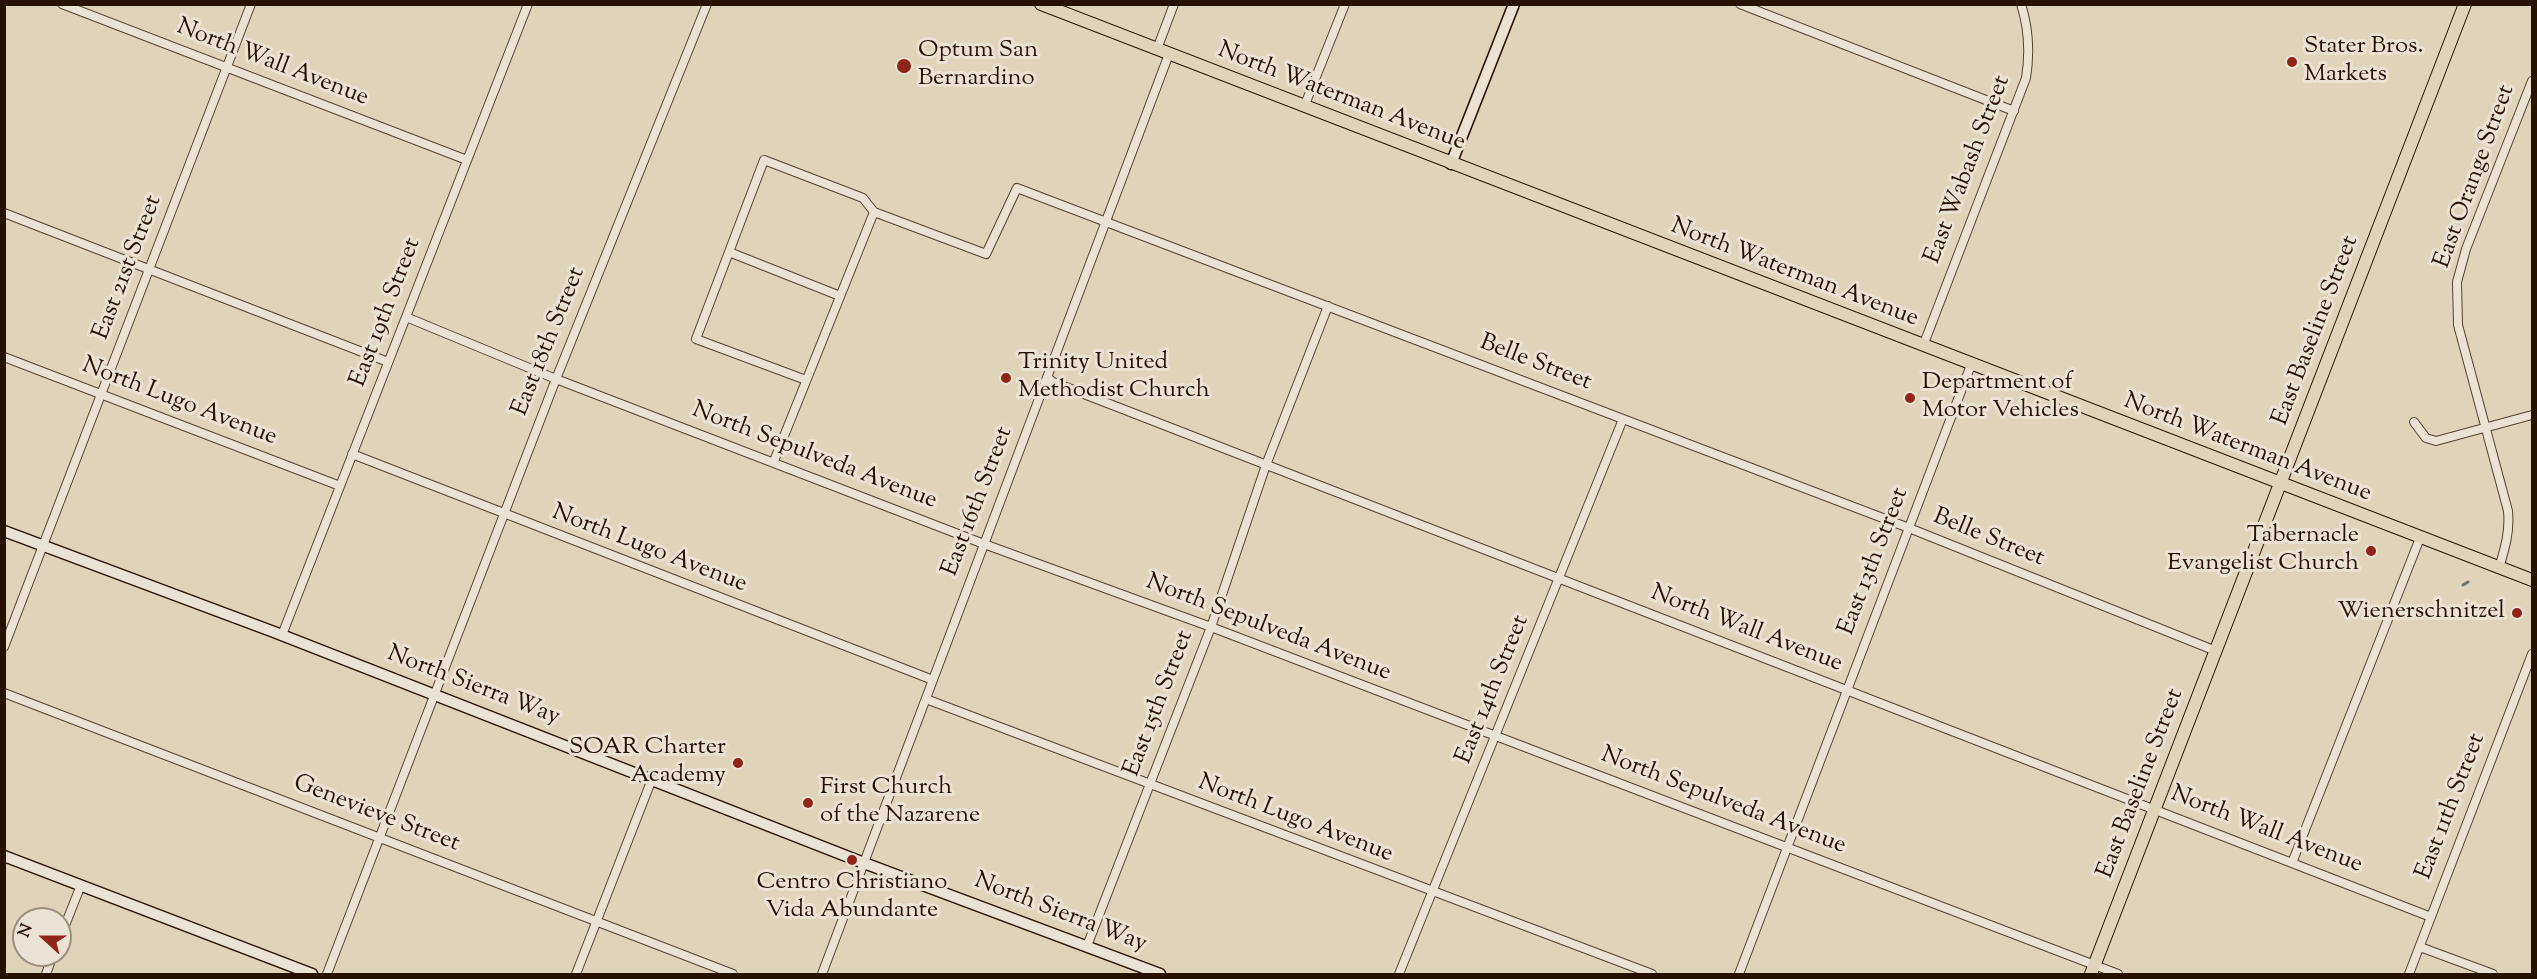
<!DOCTYPE html>
<html>
<head>
<meta charset="utf-8">
<style>
  body { margin:0 }
  #map { position:relative; width:2537px; height:979px; overflow:hidden; background:#dfd3ba; font-family:"Sorts Mill Goudy",serif }
  canvas { display:block }
  .frame { position:absolute; inset:0; border:6px solid #271201; pointer-events:none }
  .north { position:absolute; left:12px; top:907px; width:60px; height:60px; box-sizing:border-box; background:#eae2d2; border:2px solid #9c8f7e; border-radius:50%; rotate:291deg; font-size:16px; font-weight:700; line-height:24px; text-align:center; color:#271201 }
  .north::after { content:''; display:block; margin:auto; width:21px; height:27px; background:#8f2418; clip-path:polygon(50% 0,100% 100%,50% 72%,0 100%) }
</style>
</head>
<body>
<div id="map">
<canvas width="2537" height="979"></canvas>
<div class="frame"></div>
<div class="north">N</div>
</div>
<script>
const ctx = document.querySelector('canvas').getContext('2d');
ctx.lineJoin = 'round';
function stroke(path, color, width, dash) {
  ctx.strokeStyle = color;
  ctx.lineWidth = width;
  ctx.lineCap = dash ? 'butt' : 'round';
  ctx.setLineDash(dash || []);
  ctx.stroke(path);
}
function label(font, color, halo, rows, align = 'center') {
  ctx.font = font + ' "Sorts Mill Goudy",serif';
  ctx.lineWidth = 6;
  ctx.setLineDash([]);
  ctx.textBaseline = 'middle';
  ctx.strokeStyle = halo;
  ctx.fillStyle = color;
  for (const [text, x, y, turn = 0] of rows) {
    ctx.save();
    ctx.translate(x, y);
    ctx.rotate((+turn || 0) * Math.PI / 180);
    ctx.textAlign = isNaN(turn) ? turn : align;
    if (halo) ctx.strokeText(text, 0, 0);
    ctx.fillText(text, 0, 0);
    ctx.restore();
  }
}
stroke(new Path2D(`
  M2463,585L2468,582`), '#6a746f', 3);
const street = new Path2D(`
  M62,4L467,160
  M1740,4L2014,111
  M1157,49L1174,4
  M1304,107L1345,4
  M874,212L986,254L1017,188L1909,528L2216,651
  M4,213L388,362
  M729,252L764,160L863,198L874,212
  M406,317L556,379L984,544L1211,627L2118,974
  M1923,346L2026,78C2030,53 2029,29 2021,4
  M4,357L340,486
  M1047,377L1053,382L2431,917
  M806,380L696,339L729,252L840,296
  M2414,422L2426,438L2436,441L2532,415
  M352,454L933,680
  M774,461L874,212
  M2499,568C2505,548 2510,532 2508,511L2458,325L2457,282L2466,249L2532,81
  M282,635L528,4
  M4,647L251,4
  M4,693L733,974
  M926,699L1652,974
  M2292,863L2420,538
  M60,938L81,885
  M1087,946L1211,627L1266,465L1328,306
  M2420,947L2493,974
  M46,974L53,955
  M327,974L556,379L707,4
  M576,974L652,779
  M822,974L1169,54
  M1399,974L1623,419
  M1739,974L1971,365
  M2409,974L2532,654`);
const secondary = new Path2D(`
  M1451,164L1514,4
  M4,531L274,632L864,863L1160,974
  M4,856L312,974`);
const primary = new Path2D(`
  M1041,4L2532,580
  M2091,974L2465,4`);
stroke(street, '#55422f', 10);
stroke(secondary, '#271201', 13);
stroke(primary, '#271201', 14);
stroke(street, '#eae2d2', 8);
stroke(secondary, '#eae2d2', 10);
stroke(primary, '#dfd3ba', 12);
for (const [x, y, r, color] of [
  [2292,62,6,"#8f2418"],
  [904,66,8,"#8f2418"],
  [1006,378,6,"#8f2418"],
  [1910,398,6,"#8f2418"],
  [2371,551,6,"#8f2418"],
  [2517,613,6,"#8f2418"],
  [738,763,6,"#8f2418"],
  [808,803,6,"#8f2418"],
  [852,860,6,"#8f2418"]
]) {
  const dot = new Path2D();
  dot.arc(x, y, r, 0, 2 * Math.PI);
  ctx.fillStyle = color;
  ctx.fill(dot);
  stroke(dot, '#eae2d2', 2);
}
label('24px', '#271201', '#eae2d2', [
  ["Stater Bros.",2304,48],
  ["Markets",2304,76],
  ["Optum San",918,52],
  ["Bernardino",918,80],
  ["Trinity United",1018,364],
  ["Methodist Church",1018,392],
  ["Department of",1922,384],
  ["Motor Vehicles",1922,412],
  ["Tabernacle",2359,537,"right"],
  ["Evangelist Church",2359,565,"right"],
  ["Wienerschnitzel",2505,613,"right"],
  ["SOAR Charter",726,749,"right"],
  ["Academy",726,777,"right"],
  ["First Church",820,789],
  ["of the Nazarene",820,817],
  ["Centro Christiano",852,884,"center"],
  ["Vida Abundante",852,912,"center"]
], 'left');
label('24px', '#271201', '#eae2d2', [
  ["North Wall Avenue",272,64,21],
  ["North Waterman Avenue",1341,98,21],
  ["East Wabash Street",1969,170,-69],
  ["East Orange Street",2476,177,-70],
  ["East 21st Street",129,268,-69],
  ["North Waterman Avenue",1794,274,21],
  ["East 19th Street",387,313,-69],
  ["East Baseline Street",2317,331,-69],
  ["East 18th Street",550,342,-68],
  ["Belle Street",1535,364,21],
  ["North Lugo Avenue",179,403,21],
  ["North Waterman Avenue",2247,449,21],
  ["North Sepulveda Avenue",814,457,21],
  ["East 16th Street",979,502,-69],
  ["Belle Street",1988,539,22],
  ["North Lugo Avenue",649,550,21],
  ["East 13th Street",1875,562,-69],
  ["North Sepulveda Avenue",1268,629,21],
  ["North Wall Avenue",1746,630,21],
  ["North Sierra Way",473,687,21],
  ["East 14th Street",1494,690,-68],
  ["East 15th Street",1160,704,-69],
  ["East Baseline Street",2142,784,-69],
  ["North Sepulveda Avenue",1723,802,21],
  ["East 11th Street",2452,807,-69],
  ["Genevieve Street",376,815,21],
  ["North Lugo Avenue",1295,820,21],
  ["North Wall Avenue",2266,831,21],
  ["North Sierra Way",1060,914,21]
]);
</script>
</body>
</html>
